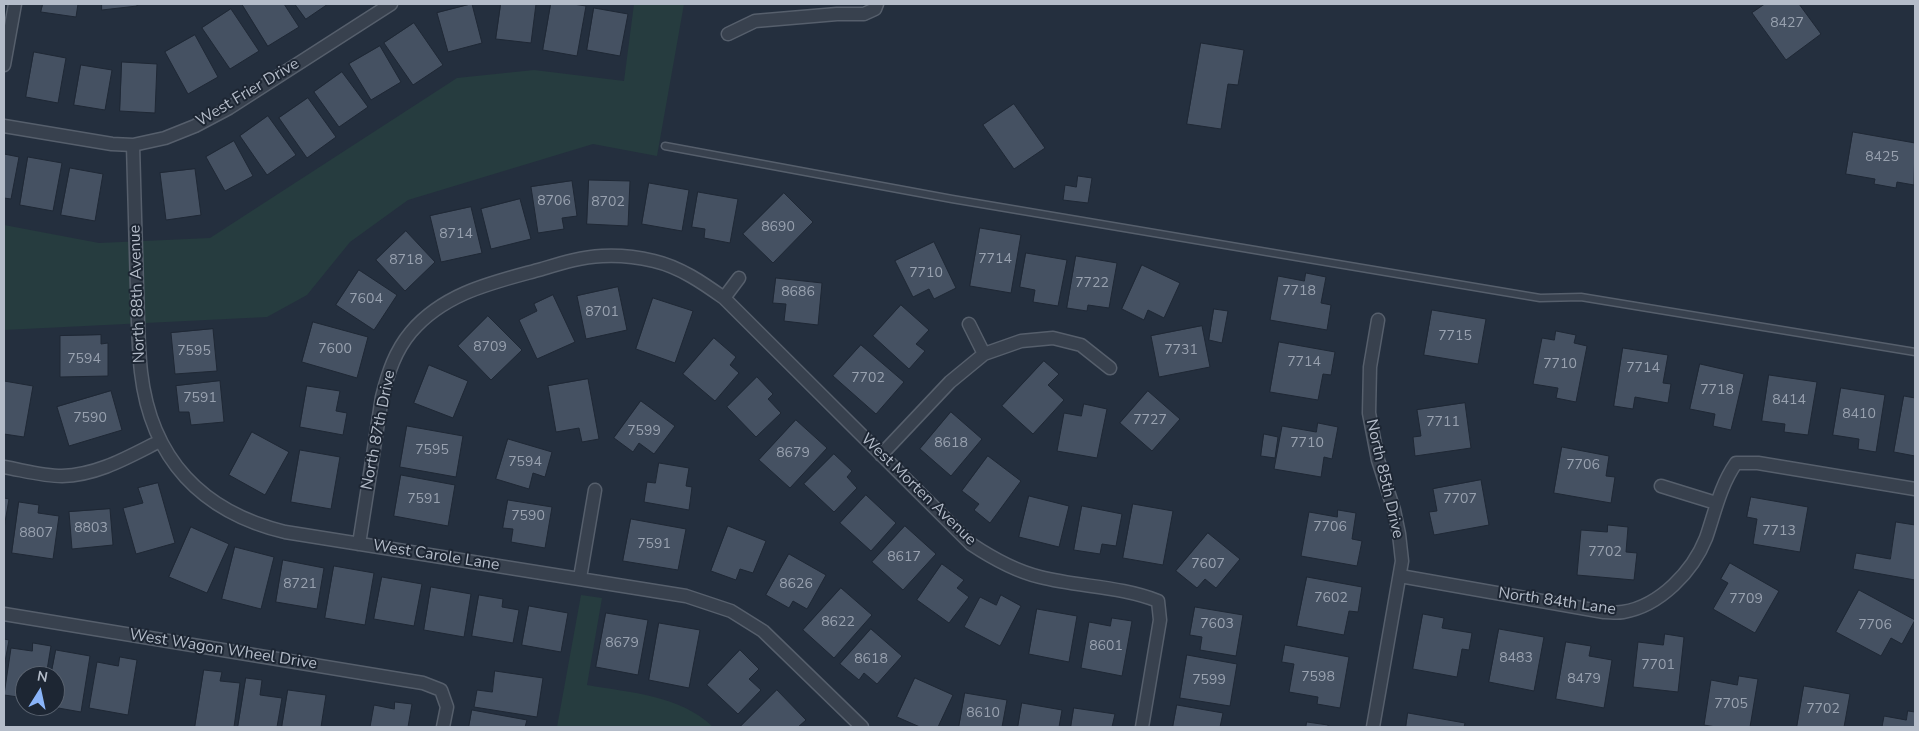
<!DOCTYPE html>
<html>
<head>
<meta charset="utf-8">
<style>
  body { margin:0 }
  #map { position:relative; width:1919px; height:731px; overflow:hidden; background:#242f3e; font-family:"Nunito Sans",sans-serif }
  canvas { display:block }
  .frame { position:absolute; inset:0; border:5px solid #b4bcc9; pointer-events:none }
  .north { position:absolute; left:15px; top:666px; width:50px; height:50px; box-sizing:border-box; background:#1d2633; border:1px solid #59626f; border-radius:50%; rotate:10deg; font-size:14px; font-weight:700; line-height:20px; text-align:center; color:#b4bcc9 }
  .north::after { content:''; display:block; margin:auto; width:18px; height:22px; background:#8ab4f8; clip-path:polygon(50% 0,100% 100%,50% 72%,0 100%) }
</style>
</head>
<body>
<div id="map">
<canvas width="1919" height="731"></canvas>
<div class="frame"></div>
<div class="north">N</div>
</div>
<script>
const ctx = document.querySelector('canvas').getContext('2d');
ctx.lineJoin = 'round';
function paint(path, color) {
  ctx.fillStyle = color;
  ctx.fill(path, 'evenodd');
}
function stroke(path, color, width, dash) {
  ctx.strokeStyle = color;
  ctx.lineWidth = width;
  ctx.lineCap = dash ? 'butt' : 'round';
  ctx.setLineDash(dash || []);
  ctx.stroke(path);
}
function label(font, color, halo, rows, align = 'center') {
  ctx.font = font + ' "Nunito Sans",sans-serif';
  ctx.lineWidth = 4;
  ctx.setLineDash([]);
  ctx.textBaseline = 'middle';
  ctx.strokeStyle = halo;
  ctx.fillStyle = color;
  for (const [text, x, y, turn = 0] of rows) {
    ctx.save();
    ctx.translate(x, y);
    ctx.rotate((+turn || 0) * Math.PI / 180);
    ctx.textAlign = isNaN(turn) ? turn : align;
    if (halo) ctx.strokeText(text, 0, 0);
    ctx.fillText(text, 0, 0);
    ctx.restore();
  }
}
paint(new Path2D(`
  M634,4H684L657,156L593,144L408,200L350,242L307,295L267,317L4,330V225L99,243L210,238L457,78L534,70L624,81Z
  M581,595L602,598L587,685C631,693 680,695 713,727H557Z`), '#263c3f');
const building = new Path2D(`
  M43,4H78L76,17L41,12Z
  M102,4H137V6L102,10Z
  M242,4H284L299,27L268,46Z
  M295,4H328L306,19Z
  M472,4L482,43L448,52L437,13Z
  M501,4H536L531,43L496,39Z
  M551,4H573L586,6L577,56L543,50Z
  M1765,4H1799L1821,34L1786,60L1752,13Z
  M594,8L628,14L620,56L587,50Z
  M231,9L259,51L230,69L202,28Z
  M414,23L443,65L413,85L384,43Z
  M195,35L218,77L188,94L165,52Z
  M1201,43L1244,50L1238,85L1228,84L1221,129L1187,124Z
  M380,46L401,82L371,100L349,64Z
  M34,52L66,58L58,103L26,97Z
  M122,62L157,64L155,113L120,111Z
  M81,65L112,70L105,110L74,105Z
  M342,72L368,107L339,127L314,92Z
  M308,98L336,137L307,158L279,118Z
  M1014,104L1045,148L1014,169L983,125Z
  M268,116L296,155L267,175L240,136Z
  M1853,132L1915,143L1914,185L1897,182L1896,188L1874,184L1875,179L1846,174Z
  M234,141L253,176L225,191L206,157Z
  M4,154L19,157L11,199L4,198Z
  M28,157L62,163L53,211L20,205Z
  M70,168L103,174L95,221L61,215Z
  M195,169L201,215L166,220L160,173Z
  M1078,176L1092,178L1088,203L1063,200L1065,185L1076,187Z
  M589,180L630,181L628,226L587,224Z
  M572,181L577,216L562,218L564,229L538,233L531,187Z
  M649,183L689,190L682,231L642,224Z
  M698,192L738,199L730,243L704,238L705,229L692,227Z
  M784,193L813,222L773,263L743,234Z
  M520,199L531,239L491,249L481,209Z
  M471,207L482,253L441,262L430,216Z
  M980,228L1021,235L1011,293L970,286Z
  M406,231L435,262L405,291L376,260Z
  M934,242L956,288L934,299L929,289L913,297L895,261Z
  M1026,253L1067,260L1058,306L1033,302L1035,290L1020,287Z
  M1076,256L1117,263L1109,308L1088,305L1087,311L1067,308Z
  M1142,265L1180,283L1164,318L1148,310L1144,320L1122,309Z
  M359,270L397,295L374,330L336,305Z
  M1306,273L1326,277L1321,303L1331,305L1327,330L1270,320L1278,276L1304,281Z
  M776,278L822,283L818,325L784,321L786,304L773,303Z
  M618,287L627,330L586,339L577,296Z
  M553,295L575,342L537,359L519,320L537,311L534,304Z
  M653,298L693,311L675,363L636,349Z
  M901,305L929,330L916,344L925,351L909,369L873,336Z
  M1214,309L1228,311L1222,343L1209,340Z
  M1432,310L1486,319L1478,364L1424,355Z
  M488,316L522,350L491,380L458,346Z
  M313,322L368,337L357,378L302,362Z
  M1202,326L1210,367L1159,377L1151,336Z
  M213,329L217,371L175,374L171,333Z
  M1556,331L1576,335L1574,343L1587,346L1576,402L1556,398L1558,388L1533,384L1542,338L1554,340Z
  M101,335V344L108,343V376L60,377V336Z
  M714,338L736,357L730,365L739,373L715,401L683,374Z
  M1279,342L1335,352L1331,375L1323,374L1318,400L1270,392Z
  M861,345L904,382L876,414L833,376Z
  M1623,348L1668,355L1663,383L1671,384L1668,403L1635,397L1633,409L1614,406Z
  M1044,361L1059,374L1048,385L1064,400L1033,434L1002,406Z
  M1700,364L1744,374L1731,430L1713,426L1715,414L1690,409Z
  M429,365L468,381L453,418L414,403Z
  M1769,375L1817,382L1808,435L1784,432L1785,424L1762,421Z
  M757,377L773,394L768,399L781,413L756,437L727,407Z
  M588,379L599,439L582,442L579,428L556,432L548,386Z
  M4,381L33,386L24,437L4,434Z
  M220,381L224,422L191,425L189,412H179L176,386Z
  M307,386L340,391L336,411L347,413L343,435L300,427Z
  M1841,388L1885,395L1876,452L1858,449L1859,439L1833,435Z
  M111,391L122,430L69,446L57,407Z
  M1148,391L1180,419L1152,451L1120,423Z
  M1904,396L1915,398V456L1894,452Z
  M641,401L675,426L654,454L639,443L633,452L614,438Z
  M1465,403L1471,448L1415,456L1413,437L1421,436L1417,410Z
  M1084,404L1107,409L1097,458L1057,451L1064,413L1081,416Z
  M951,412L982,439L951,476L920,449Z
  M796,420L827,448L790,488L759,460Z
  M1318,423L1338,427L1332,459L1324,457L1321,477L1274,469L1282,426L1316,432Z
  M407,426L463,436L456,477L400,467Z
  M252,432L289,452L265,495L229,475Z
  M1264,434L1278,437L1275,458L1261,456Z
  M508,439L552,452L545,477L533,473L529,489L496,479Z
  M1562,447L1609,456L1606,476L1615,477L1611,503L1554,493Z
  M300,450L340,457L331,509L291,502Z
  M834,454L852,471L847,477L857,488L834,512L804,484Z
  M988,456L1021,481L990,523L974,510L979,504L962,491Z
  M659,463L689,468L686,486L692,487L689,510L644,502L647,482L655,483Z
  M401,475L455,485L448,526L394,516Z
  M1481,480L1489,525L1434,535L1429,512L1437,511L1433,489Z
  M158,483L175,543L136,554L123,508L143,503L138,488Z
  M866,495L896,523L871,551L840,523Z
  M1029,496L1069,506L1059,547L1019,537Z
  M1751,497L1808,507L1800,552L1753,544L1757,519L1747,517Z
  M4,498L9,499L4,528Z
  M508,500L552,507L545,548L511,542L513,529L503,528Z
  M19,502L39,505L38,513L59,516L53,559L12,553Z
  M1133,504L1173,511L1163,565L1123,558Z
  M1082,506L1122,514L1116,546L1102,544L1100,554L1074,550Z
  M110,509L113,545L72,549L69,512Z
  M1338,510L1356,513L1352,539L1362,541L1357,566L1301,556L1309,512L1337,517Z
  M631,519L686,529L678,570L623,561Z
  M1896,522L1915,525V580L1853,569L1856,553L1890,559Z
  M1608,525L1628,527L1626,552L1637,553L1634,580L1577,575L1581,530L1607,532Z
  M728,526L766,541L753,573L740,569L736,580L711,571Z
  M905,526L936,554L903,590L872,562Z
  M191,527L229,544L207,593L169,577Z
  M1208,533L1240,559L1216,588L1205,579L1197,588L1176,571Z
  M235,547L274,557L261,609L222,599Z
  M789,554L826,575L807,609L793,601L789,608L766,595Z
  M283,560L324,568L317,609L276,602Z
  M1730,563L1779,591L1755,633L1713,609L1728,583L1721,579Z
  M942,564L964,580L957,588L969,597L949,623L917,600Z
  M334,566L374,573L365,625L325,618Z
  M382,577L422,584L414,626L374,619Z
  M1307,577L1362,587L1358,612L1349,611L1344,635L1297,626Z
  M431,587L471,594L464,637L424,630Z
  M841,588L872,615L834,658L803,630Z
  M1859,590L1915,620L1902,644L1891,638L1881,656L1836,632Z
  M479,595L503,599L502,607L519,610L513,643L472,636Z
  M1001,595L1021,606L1000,646L964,627L980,597L996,605Z
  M529,606L568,613L561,652L522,645Z
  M1195,607L1243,615L1236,656L1200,650L1202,637L1190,635Z
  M1037,609L1077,616L1069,662L1029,654Z
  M606,613L648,620L638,675L596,667Z
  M1423,614L1444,618L1442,628L1472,633L1469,650L1462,649L1457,677L1413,669Z
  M1112,618L1132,621L1122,676L1081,668L1089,622L1110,626Z
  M659,623L700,630L689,688L649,680Z
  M871,629L902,656L877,684L864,673L859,680L840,664Z
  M1499,629L1544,637L1534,691L1489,682Z
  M1665,634L1684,637L1678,692L1633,687L1638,642L1663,645Z
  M4,639L9,640L4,667Z
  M1566,642L1591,646L1589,656L1612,660L1604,708L1556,699Z
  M33,643L51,646L46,676H25V698L4,695L11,648L32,651Z
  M1285,645L1349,657L1340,708L1317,704L1318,697L1289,692L1294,664L1282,662Z
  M56,650L90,656L81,712L47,706H55V676H51Z
  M740,650L759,669L749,679L761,690L738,714L707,685Z
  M1187,655L1237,664L1230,706L1180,698Z
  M120,657L137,660L128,715L89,708L97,662L118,666Z
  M204,670L222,672L220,681L240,683L234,727H195Z
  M495,671L543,678L537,717L474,707L477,690L492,692Z
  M1739,676L1758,679L1750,727H1716L1704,725L1711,680L1737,685Z
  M246,678L262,680L260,695L282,698L277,727H238Z
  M915,678L953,695L938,727H920L897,717Z
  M1804,686L1850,694L1844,727H1797Z
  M288,690L326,695L321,727H282Z
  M777,690L806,720L798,727H740Z
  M965,693L1007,700L1002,727H959Z
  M395,702L412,704L408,727H370L374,705L394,709Z
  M1022,703L1062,710L1059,727H1018Z
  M1177,705L1223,713L1220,727H1173Z
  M1074,708L1115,714L1112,727H1071Z
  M472,710L527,720L525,727H469Z
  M1908,711L1915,712V727H1882L1884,716L1906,720Z
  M1408,713L1465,723L1464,727H1406Z
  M1307,722L1328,725V727H1306Z`);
paint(building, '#455162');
stroke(building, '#1f2835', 1);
const service = new Path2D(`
  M665,146L952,199L1540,298L1581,297L1915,352`);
const minor = new Path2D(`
  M728,34L755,21L837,14H864L875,9L877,4
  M4,65L15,4
  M4,126L112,144L133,145L165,138L195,126L229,108L391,4
  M133,145C134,193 136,241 137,289C138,317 138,345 141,372C151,459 202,512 285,532L686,596L731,611L763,631L862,727
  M724,298L739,278
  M969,324L984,354
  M881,455L950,382L984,354L1021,341L1053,338L1081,345L1110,368
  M4,467C22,470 43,476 62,476C98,475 128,457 160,441
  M1661,486L1716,503
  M359,544L382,397C388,373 395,351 411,332C445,292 495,282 542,269C562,263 581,257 602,256C619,255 637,257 654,261C680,267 703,283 724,298L971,544C992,558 1015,571 1040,577C1079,587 1120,586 1158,601L1160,620L1142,727
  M1400,576L1604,612C1610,612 1617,613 1623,612C1660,606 1693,571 1706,538C1715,512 1720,486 1736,463H1758L1915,489
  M580,578L595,490
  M4,614L423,683L441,690L447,707L443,727
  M1373,727L1402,561L1399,534L1394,510L1378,460L1369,413L1370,367L1378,320`);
stroke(service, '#565f6c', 9);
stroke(minor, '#565f6c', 15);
stroke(service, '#38414e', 6);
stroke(minor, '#38414e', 12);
label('14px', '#98a1af', null, [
  ["8427",1787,24],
  ["8425",1882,158],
  ["8706",554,202],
  ["8702",608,203],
  ["8690",778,228],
  ["8714",456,235],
  ["7714",995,260],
  ["8718",406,261],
  ["7710",926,274],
  ["7722",1092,284],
  ["7718",1299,292],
  ["8686",798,293],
  ["7604",366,300],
  ["8701",602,313],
  ["7715",1455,337],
  ["8709",490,348],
  ["7600",335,350],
  ["7731",1181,351],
  ["7595",194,352],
  ["7594",84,360],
  ["7714",1304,363],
  ["7710",1560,365],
  ["7714",1643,369],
  ["7702",868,379],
  ["7718",1717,391],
  ["7591",200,399],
  ["8414",1789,401],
  ["8410",1859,415],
  ["7590",90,419],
  ["7727",1150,421],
  ["7711",1443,423],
  ["7599",644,432],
  ["8618",951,444],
  ["7710",1307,444],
  ["7595",432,451],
  ["8679",793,454],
  ["7594",525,463],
  ["7706",1583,466],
  ["7591",424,500],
  ["7707",1460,500],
  ["7590",528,517],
  ["7706",1330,528],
  ["8803",91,529],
  ["7713",1779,532],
  ["8807",36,534],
  ["7591",654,545],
  ["7702",1605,553],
  ["8617",904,558],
  ["7607",1208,565],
  ["8721",300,585],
  ["8626",796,585],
  ["7602",1331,599],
  ["7709",1746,600],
  ["8622",838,623],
  ["7603",1217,625],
  ["7706",1875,626],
  ["8679",622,644],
  ["8601",1106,647],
  ["8483",1516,659],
  ["8618",871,660],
  ["7701",1658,666],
  ["7598",1318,678],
  ["8479",1584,680],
  ["7599",1209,681],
  ["7705",1731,705],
  ["7702",1823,710],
  ["8610",983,714]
]);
label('16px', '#b4bcc9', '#1d2633', [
  ["West Frier Drive",248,93,-31],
  ["North 88th Avenue",138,294,-92],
  ["North 87th Drive",379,430,-79],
  ["North 85th Drive",1384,479,77],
  ["West Morten Avenue",918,490,44],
  ["West Carole Lane",436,556,9],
  ["North 84th Lane",1557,602,8],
  ["West Wagon Wheel Drive",223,650,9]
]);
</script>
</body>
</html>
